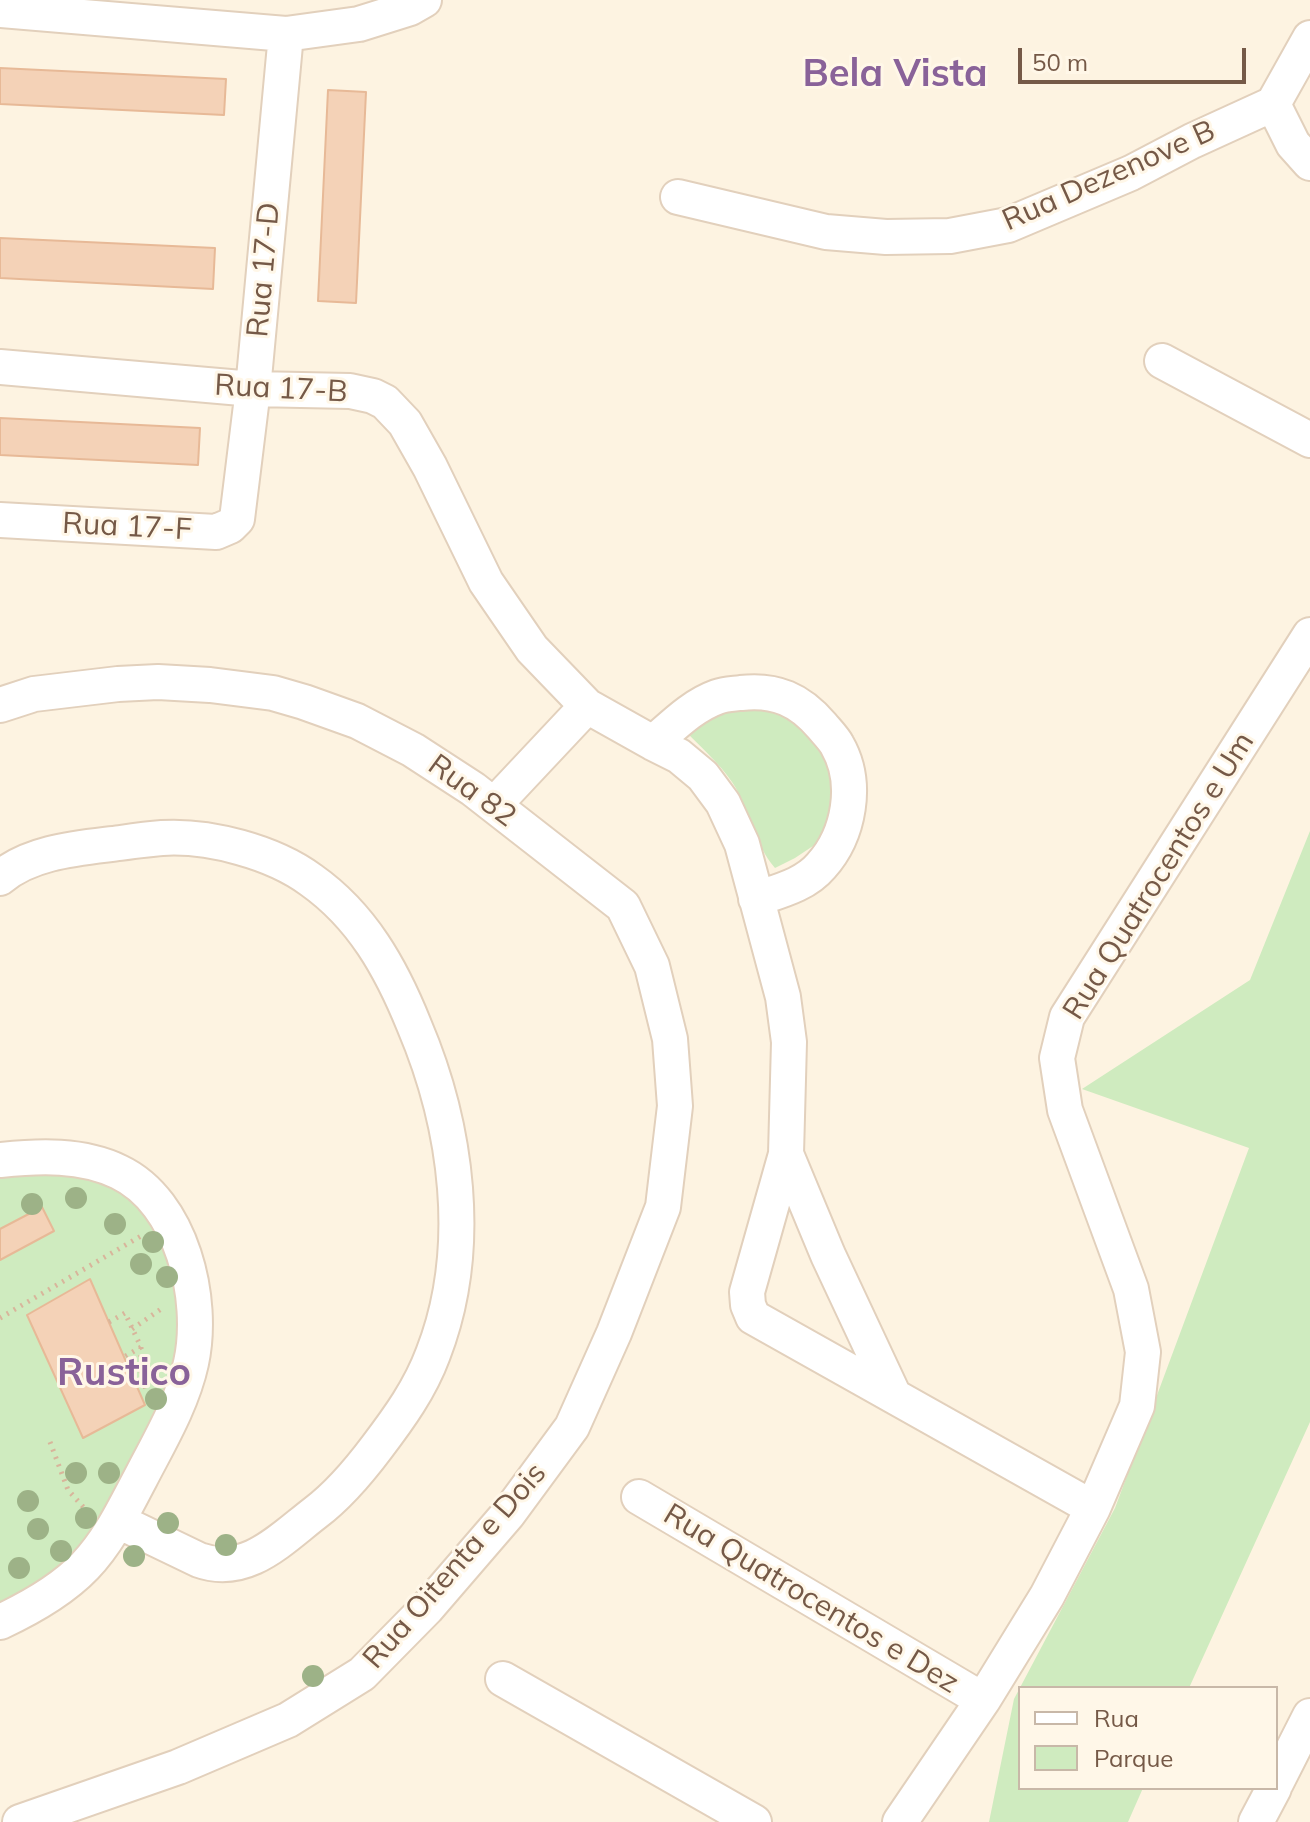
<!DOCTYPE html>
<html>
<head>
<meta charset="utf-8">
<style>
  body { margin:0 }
  #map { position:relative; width:1310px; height:1822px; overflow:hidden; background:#fdf3e1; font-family:Mulish,sans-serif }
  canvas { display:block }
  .legend { position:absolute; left:1018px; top:1686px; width:260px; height:104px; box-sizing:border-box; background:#fff7e8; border:2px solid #c8b8a8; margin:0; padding:10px 14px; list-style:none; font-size:24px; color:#755947 }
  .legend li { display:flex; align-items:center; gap:16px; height:40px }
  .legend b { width:40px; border:2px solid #c8b8a8 }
  .scale { position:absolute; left:1018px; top:48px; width:228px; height:36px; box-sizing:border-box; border:4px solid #755947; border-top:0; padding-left:10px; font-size:24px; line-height:28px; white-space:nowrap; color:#755947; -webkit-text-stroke:6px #fff7e8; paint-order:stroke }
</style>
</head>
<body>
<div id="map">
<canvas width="1310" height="1822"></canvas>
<ul class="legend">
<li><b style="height:10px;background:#fff"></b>Rua</li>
<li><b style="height:22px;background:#cfebbf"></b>Parque</li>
</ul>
<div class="scale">50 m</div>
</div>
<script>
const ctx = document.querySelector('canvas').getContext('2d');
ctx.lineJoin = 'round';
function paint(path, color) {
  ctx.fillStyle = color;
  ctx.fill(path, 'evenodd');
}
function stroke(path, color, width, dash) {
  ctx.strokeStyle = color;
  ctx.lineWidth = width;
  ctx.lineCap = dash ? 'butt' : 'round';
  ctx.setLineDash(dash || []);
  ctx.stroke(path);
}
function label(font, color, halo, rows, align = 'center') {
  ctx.font = font + ' Mulish,sans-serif';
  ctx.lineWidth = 6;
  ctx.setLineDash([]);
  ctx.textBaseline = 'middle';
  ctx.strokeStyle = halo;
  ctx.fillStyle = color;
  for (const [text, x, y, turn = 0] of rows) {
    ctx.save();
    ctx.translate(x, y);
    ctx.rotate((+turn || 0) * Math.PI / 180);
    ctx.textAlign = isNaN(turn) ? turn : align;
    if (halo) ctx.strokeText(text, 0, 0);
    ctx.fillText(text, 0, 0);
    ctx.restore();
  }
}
paint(new Path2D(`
  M730,702L784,706L834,763V832L795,858L775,868C754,844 750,808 732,782C719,763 700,746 684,730Z
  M1310,831V1422L1189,1688H1020V1788H1143L1128,1822H989L1014,1699L1115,1508L1249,1148L1082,1089L1250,980Z
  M0,1171L87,1175L122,1188L160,1231L183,1302L175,1379L100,1526L59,1571L0,1604Z`), '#cfebbf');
const building = new Path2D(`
  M0,68L226,79L224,115L0,104Z
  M328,90L366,92L356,303L318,301Z
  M0,238L215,248L213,289L0,278Z
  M0,418L200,428L198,465L0,455Z
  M42,1207L54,1231L0,1260V1229Z
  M90,1279L145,1405L83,1438L27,1315Z`);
paint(building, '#f4d2b7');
stroke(building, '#e7b997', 2);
const minor = new Path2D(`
  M0,10L286,34L359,24L410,8L424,0
  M1273,104L1293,144L1310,163
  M678,197L826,232L886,237L950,236L1008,225L1131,173L1192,141L1273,104L1310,38
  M1162,361L1310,440
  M0,367L253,389L350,391L373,396L385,402L405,423L430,467L486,582L532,649L587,706L653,743L679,756L703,776L723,803L742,844L783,997L789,1042L786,1154L747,1292L748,1305L753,1317L1093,1508
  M0,520L216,532L230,526L237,519L253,389L286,34
  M0,705L34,694L118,684L158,682L210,685L273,693L304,702L357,721L413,750L473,789L623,906L652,966L670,1039L675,1106L663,1207L614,1333L572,1427L508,1514L427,1608L362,1674L288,1720L178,1767L20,1822
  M653,743C673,726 692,706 717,697C725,694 734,694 741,693C776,689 800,700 822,726C827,732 834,739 837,745C859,783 849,835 821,866C805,885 779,891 756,899
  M494,805L587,706
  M0,878C31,851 81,848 120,843C134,841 148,839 162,838C209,835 273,852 311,880C362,916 391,968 414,1025C457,1126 474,1249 433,1354C420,1389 399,1418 377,1447C359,1471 339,1495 315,1513C280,1540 246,1577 199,1560L118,1521
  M786,1154L828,1255L894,1396
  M0,1160C39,1156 82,1154 119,1172C182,1202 205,1299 191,1363C182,1404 159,1442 140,1479C124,1509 109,1541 85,1566C62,1590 30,1608 0,1622
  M639,1497L983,1700
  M503,1679L754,1822
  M1276,1783L1310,1716
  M900,1822L983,1700L1047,1596L1093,1508L1137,1406L1143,1352L1131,1289L1065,1110L1057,1058L1067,1017L1310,635
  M1256,1822L1274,1788`);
stroke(minor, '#e2d0bc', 38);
stroke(new Path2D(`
  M0,1318L141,1236
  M109,1322L125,1313L141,1347L124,1357
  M132,1329L164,1307
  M141,1347V1371L147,1394
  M50,1442L68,1490L86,1510`), '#d8b59b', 5, [2, 6]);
stroke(minor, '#fff', 34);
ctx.fillStyle = '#9db287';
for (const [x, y] of [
  [76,1198],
  [32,1204],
  [115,1224],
  [153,1242],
  [141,1264],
  [167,1277],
  [156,1399],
  [76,1473],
  [109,1473],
  [28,1501],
  [86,1518],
  [168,1523],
  [38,1529],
  [226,1545],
  [61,1551],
  [134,1556],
  [19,1568],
  [313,1676]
]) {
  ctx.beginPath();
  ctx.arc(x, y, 11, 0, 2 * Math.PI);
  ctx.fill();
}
label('30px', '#755947', '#fff7e8', [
  ["Rua Dezenove B",1109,176,-24],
  ["Rua 17-D",264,270,-85],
  ["Rua 17-B",281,389,3],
  ["Rua 17-F",127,527,3],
  ["Rua 82",472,791,36],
  ["Rua Quatrocentos e Um",1159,876,-58],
  ["Rua Oitenta e Dois",455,1566,-49],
  ["Rua Quatrocentos e Dez",811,1599,31]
]);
label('bold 38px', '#896299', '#fff7e8', [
  ["Bela Vista",895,75],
  ["Rustico",124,1374]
]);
</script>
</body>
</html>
